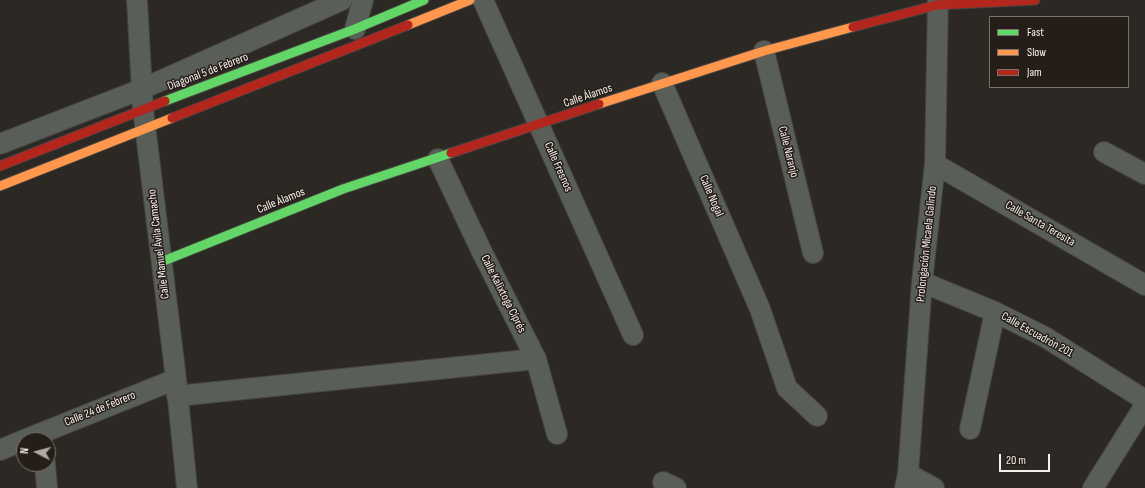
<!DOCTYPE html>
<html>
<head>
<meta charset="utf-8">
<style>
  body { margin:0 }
  #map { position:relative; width:1145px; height:488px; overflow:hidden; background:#2c2824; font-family:"Sofia Sans Condensed",sans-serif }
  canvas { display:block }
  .legend { position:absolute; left:989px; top:16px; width:140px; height:72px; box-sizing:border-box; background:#251d17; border:1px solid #79716c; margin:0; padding:5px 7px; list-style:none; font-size:12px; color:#f6f0ec }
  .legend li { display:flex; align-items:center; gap:8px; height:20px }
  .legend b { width:20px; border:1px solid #79716c }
  .north { position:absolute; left:16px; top:432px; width:40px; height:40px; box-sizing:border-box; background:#251d17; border:1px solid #79716c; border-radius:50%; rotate:276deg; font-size:11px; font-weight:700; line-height:16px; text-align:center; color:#f6f0ec }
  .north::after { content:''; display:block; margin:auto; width:14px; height:18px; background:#afaaa6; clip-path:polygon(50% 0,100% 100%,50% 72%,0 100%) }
  .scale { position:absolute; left:999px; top:454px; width:51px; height:18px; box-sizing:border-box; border:2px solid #f6f0ec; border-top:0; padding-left:5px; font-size:12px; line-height:14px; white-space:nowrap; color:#f6f0ec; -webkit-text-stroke:3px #251d17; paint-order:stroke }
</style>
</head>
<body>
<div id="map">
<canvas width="1145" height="488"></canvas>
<ul class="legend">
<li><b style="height:5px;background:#63d668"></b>Fast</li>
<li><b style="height:5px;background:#ff974d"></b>Slow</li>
<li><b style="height:5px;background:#b3261e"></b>Jam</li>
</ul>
<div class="north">N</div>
<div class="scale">20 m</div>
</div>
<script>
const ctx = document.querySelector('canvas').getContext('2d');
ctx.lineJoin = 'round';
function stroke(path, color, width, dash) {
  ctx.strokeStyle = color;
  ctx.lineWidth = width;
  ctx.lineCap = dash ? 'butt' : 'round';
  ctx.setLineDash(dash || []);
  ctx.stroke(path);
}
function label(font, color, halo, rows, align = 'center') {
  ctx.font = font + ' "Sofia Sans Condensed",sans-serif';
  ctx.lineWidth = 3;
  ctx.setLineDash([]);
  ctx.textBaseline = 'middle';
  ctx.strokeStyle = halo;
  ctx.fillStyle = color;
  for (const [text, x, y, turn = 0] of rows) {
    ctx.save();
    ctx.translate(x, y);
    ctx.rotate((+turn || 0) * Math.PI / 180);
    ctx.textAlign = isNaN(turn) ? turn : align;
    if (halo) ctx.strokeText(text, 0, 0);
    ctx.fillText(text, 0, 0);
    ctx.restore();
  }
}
const street = new Path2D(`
  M137,0L143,109L176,379L187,488
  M483,0L633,335
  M355,29L363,0
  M764,51L813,253
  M662,83L760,309L787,388L817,416
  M0,144L142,89L342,0
  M1104,152L1145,174
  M438,159L481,250L536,359L557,434
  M935,164L1145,285
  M922,282L995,312L1045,337L1145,400
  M177,396L536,359
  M970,429L995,312
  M24,440L176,379
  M0,450L24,440
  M45,464L47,488
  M908,474L934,488
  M663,482L676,488
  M905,488L908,474L922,282L935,164L938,0
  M1093,488L1145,405`);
const fast = new Path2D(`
  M165,101L355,29L424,0
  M161,262L343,189L451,153`);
const slow = new Path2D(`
  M408,25L470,0
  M599,104L764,51L853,27
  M0,186L172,118`);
const jam = new Path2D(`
  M853,27L937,5L1035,0
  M172,118L408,25
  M451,153L599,104
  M0,166L165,101`);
stroke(street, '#474441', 22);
stroke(fast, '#474441', 11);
stroke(slow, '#474441', 11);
stroke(jam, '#474441', 11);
stroke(street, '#595e59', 20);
stroke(fast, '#63d668', 9);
stroke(slow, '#ff974d', 9);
stroke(jam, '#b3261e', 9);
label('12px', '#f6f0ec', '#251d17', [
  ["Diagonal 5 de Febrero",208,72,-21],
  ["Calle Álamos",588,96,-19],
  ["Calle Naranjo",788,152,76],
  ["Calle Fresnos",558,167,66],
  ["Calle Nogal",711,196,67],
  ["Calle Álamos",281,201,-22],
  ["Calle Santa Teresita",1040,224,30],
  ["Calle Manuel Ávila Camacho",159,244,-97],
  ["Prolongación Micaela Galindo",927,244,-84],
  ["Calle Kalixtoga Ciprés",503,294,63],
  ["Calle Escuadrón 201",1037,335,29],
  ["Calle 24 de Febrero",100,409,-22]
]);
</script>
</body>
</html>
